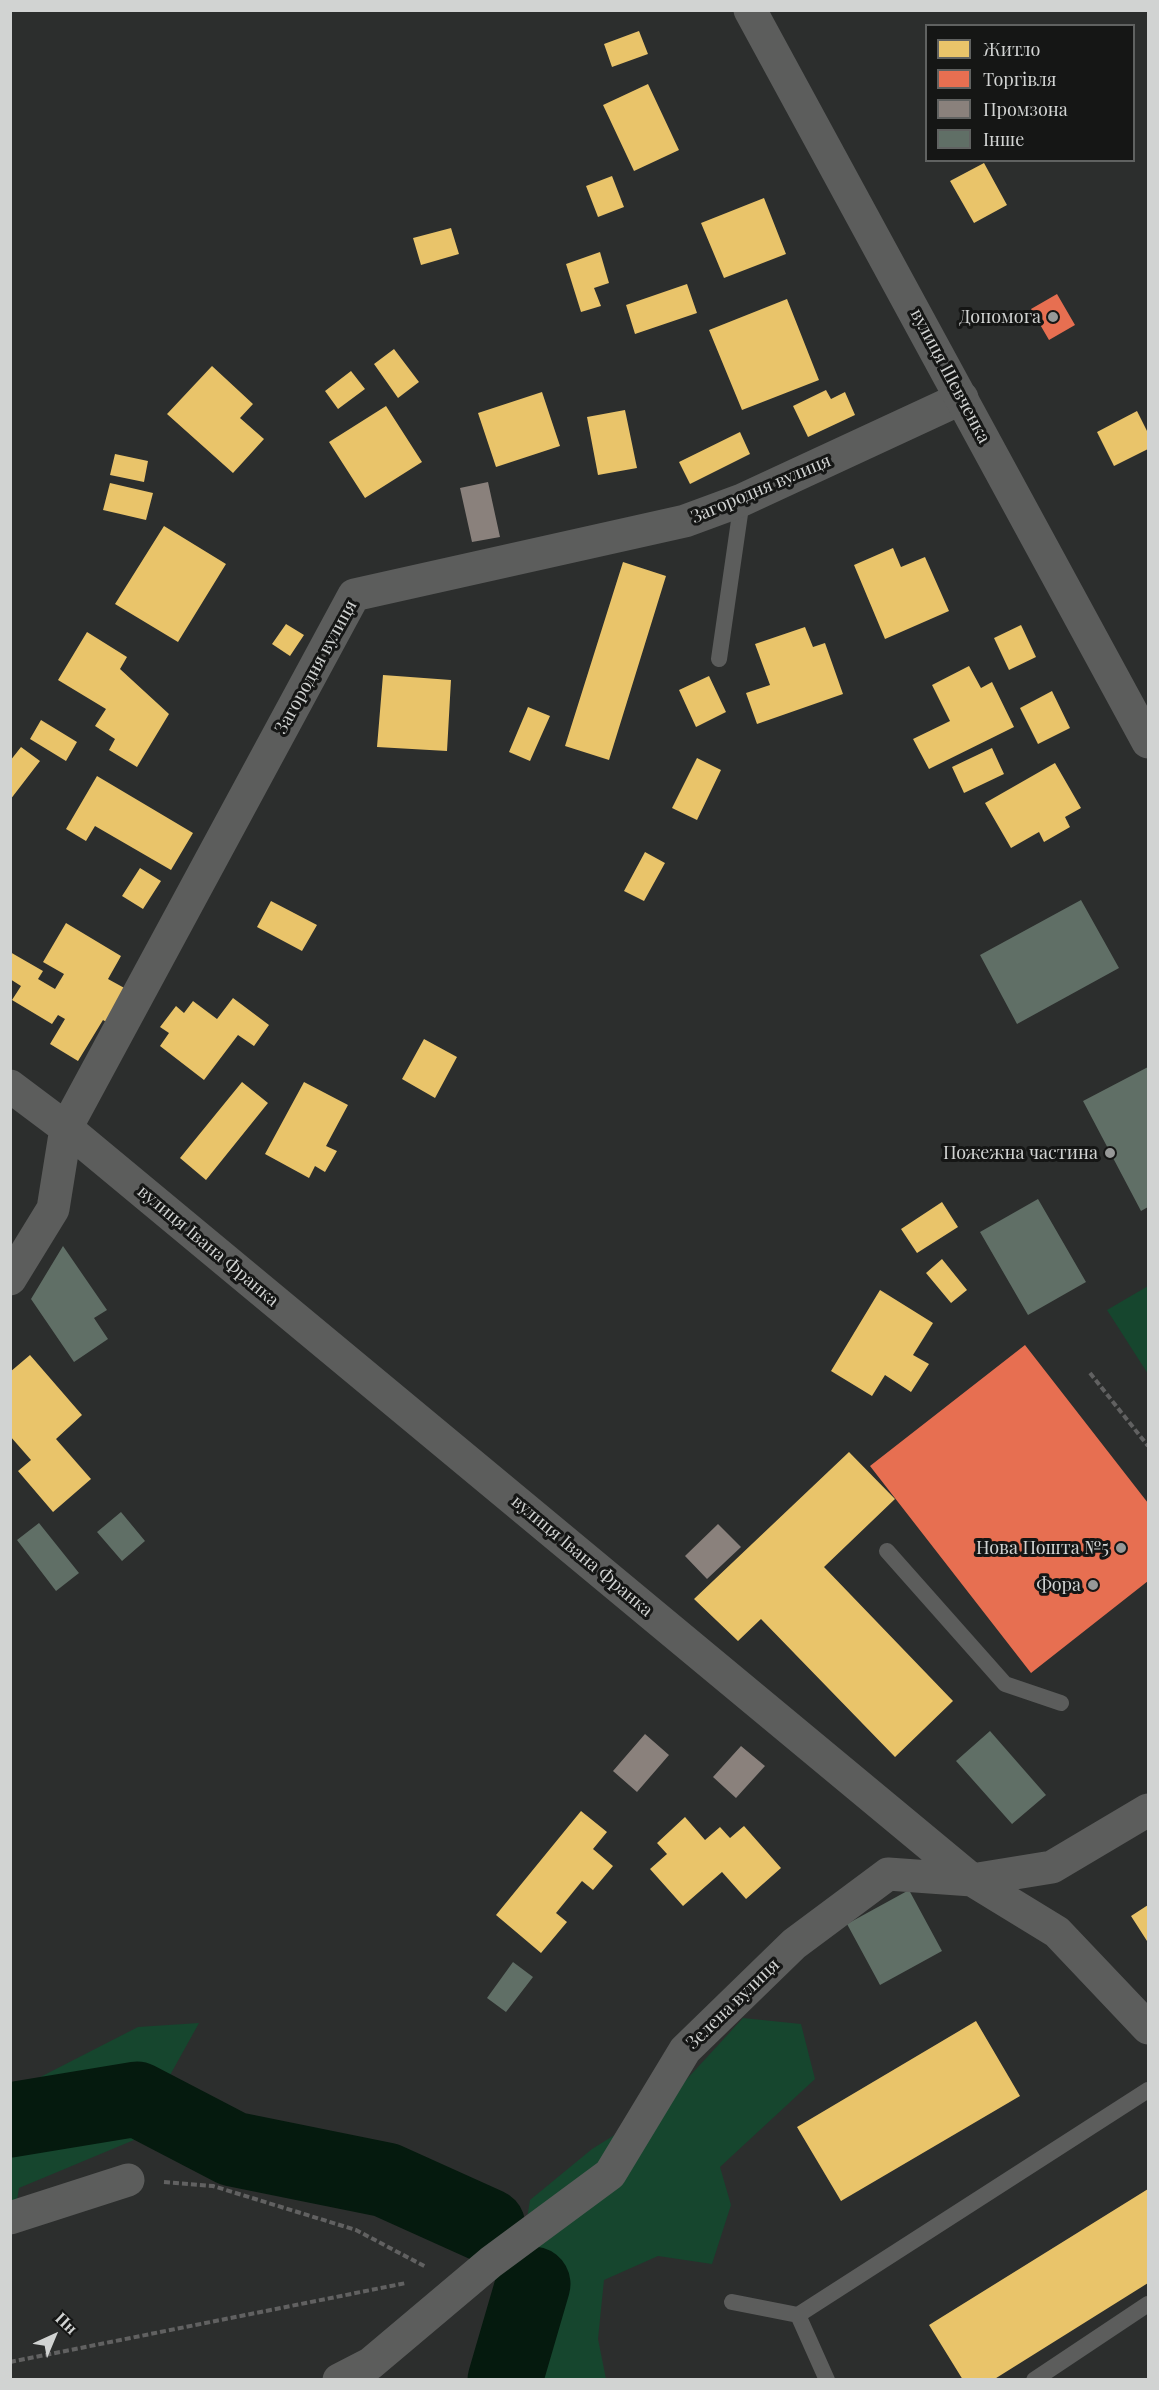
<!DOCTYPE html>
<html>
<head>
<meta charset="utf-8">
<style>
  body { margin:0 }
  #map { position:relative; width:1159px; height:2390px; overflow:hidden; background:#2c2e2d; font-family:"Playfair Display",serif }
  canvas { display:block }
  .frame { position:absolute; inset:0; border:12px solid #d1d3d2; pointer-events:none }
  .legend { position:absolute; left:925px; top:24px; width:210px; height:138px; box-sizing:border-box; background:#151615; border:2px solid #606261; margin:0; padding:8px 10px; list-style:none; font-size:18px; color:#d1d3d2 }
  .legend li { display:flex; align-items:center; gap:12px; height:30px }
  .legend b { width:30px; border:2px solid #606261 }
  .north { position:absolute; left:24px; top:2306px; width:60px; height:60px; -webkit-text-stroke:4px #151615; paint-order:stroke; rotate:44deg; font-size:16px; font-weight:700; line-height:24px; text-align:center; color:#d1d3d2 }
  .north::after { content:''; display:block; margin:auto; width:21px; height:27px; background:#d1d3d2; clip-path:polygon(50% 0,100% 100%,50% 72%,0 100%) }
</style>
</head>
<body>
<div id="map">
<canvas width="1159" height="2390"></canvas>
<div class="frame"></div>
<ul class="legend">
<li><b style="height:16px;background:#e9c46a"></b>Житло</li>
<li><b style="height:16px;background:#e76f51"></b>Торгівля</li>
<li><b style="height:16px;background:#8a817c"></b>Промзона</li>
<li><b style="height:16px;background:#606f66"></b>Інше</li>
</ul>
<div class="north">Пн</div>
</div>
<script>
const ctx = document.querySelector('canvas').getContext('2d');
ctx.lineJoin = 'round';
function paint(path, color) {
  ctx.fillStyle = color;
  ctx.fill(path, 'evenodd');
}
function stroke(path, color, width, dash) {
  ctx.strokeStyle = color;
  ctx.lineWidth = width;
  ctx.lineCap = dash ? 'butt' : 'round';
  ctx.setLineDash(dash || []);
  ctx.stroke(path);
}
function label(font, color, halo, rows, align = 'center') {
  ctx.font = font + ' "Playfair Display",serif';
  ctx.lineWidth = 6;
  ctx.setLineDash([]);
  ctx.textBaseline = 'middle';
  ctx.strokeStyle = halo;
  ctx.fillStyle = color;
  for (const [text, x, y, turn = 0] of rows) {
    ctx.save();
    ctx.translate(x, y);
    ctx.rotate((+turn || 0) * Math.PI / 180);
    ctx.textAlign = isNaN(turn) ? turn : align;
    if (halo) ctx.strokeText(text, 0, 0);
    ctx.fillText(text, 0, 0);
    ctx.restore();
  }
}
paint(new Path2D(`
  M1148,1286V1374L1107,1310Z
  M743,2018L801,2024L815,2079L720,2167L731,2205L712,2264L658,2256L604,2280L598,2339L606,2379H525L511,2358L497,2304L524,2237L530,2200L592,2149L663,2105Z
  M199,2023L134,2140L19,2188L11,2236V2092L138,2027Z`), '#16462e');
paint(new Path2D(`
  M639,31L648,54L612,67L604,44Z
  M648,84L679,150L634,171L603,105Z
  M984,163L1007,205L974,223L950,181Z
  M612,176L624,207L598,217L586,186Z
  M764,198L786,254L724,278L701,223Z
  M451,228L459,254L421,265L413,238Z
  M600,252L609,283L594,288L601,306L581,312L566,264Z
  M687,284L697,313L635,334L626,305Z
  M787,299L819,380L742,410L709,330Z
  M394,349L419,382L398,398L374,364Z
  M212,366L253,404L240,418L264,439L233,473L167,414Z
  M351,371L365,389L338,409L325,391Z
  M826,390L831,399L845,392L855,415L808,437L793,406Z
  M542,392L560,446L496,467L478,413Z
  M386,406L422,462L365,498L329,442Z
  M625,410L637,468L598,475L587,417Z
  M1137,411L1148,433V449L1114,466L1097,432Z
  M740,432L750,454L690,484L679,462Z
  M115,454L148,461L144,482L110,475Z
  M110,483L153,493L146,520L103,510Z
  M164,526L226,564L178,642L115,604Z
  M893,548L901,567L925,557L949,611L885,639L854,565Z
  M623,562L666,576L609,760L565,746Z
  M286,624L304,635L290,656L272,644Z
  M1021,625L1036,657L1009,670L994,638Z
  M805,627L813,647L825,643L843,694L757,724L746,693L770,685L755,644Z
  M87,632L127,657L120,669L169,714L137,767L109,750L115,739L95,726L106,709L58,680Z
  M969,666L981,688L992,682L1014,727L929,769L913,739L950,721L932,685Z
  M383,675L451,680L447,751L377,747Z
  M709,676L726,712L696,727L679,690Z
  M1052,691L1070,728L1038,744L1020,708Z
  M528,707L550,716L530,761L509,752Z
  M41,720L77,742L66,761L30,739Z
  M21,747L40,761L10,800V761Z
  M992,748L1004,774L964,793L952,767Z
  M697,758L721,770L697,820L672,808Z
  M1055,763L1081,808L1065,817L1070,827L1044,842L1039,832L1011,848L985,803Z
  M97,776L193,833L171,870L95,826L86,841L66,829Z
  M645,852L665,863L644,901L624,891Z
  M140,868L161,881L143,909L122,896Z
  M271,901L317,925L302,951L257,927Z
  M66,923L121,956L108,979L128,990L108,1023L103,1020L78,1061L50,1044L65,1019L58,1015L52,1024L12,1000L21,986L10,979V952L43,971L38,979L55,989L64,974L43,962Z
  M233,998L269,1025L254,1046L238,1035L204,1080L160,1046L169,1033L160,1027L176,1006L184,1013L193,1001L217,1019Z
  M424,1039L457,1057L435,1098L402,1079Z
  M242,1082L268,1103L206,1180L180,1158Z
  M304,1082L348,1105L326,1146L337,1151L325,1172L315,1166L309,1178L265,1154Z
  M942,1202L958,1227L917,1253L901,1229Z
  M942,1259L967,1290L951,1303L926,1273Z
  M880,1290L933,1323L913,1355L929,1364L911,1392L885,1375L872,1396L831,1371Z
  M30,1355L82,1415L56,1439L91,1479L53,1512L18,1471L31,1460L10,1436V1372Z
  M849,1452L895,1499L824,1567L953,1701L895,1757L761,1619L738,1641L694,1599Z
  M581,1811L607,1832L593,1849L613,1866L593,1890L582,1881L556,1913L567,1922L541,1953L496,1915Z
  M685,1817L705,1840L720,1827L730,1838L744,1826L781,1868L746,1899L722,1872L683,1906L650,1869L667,1854L657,1843Z
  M1148,1905V1940L1147,1941L1131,1916Z
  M976,2021L1020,2096L841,2201L797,2127Z
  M1148,2189V2283L993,2380H963L929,2325Z`), '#e9c46a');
paint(new Path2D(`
  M1057,294L1075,325L1049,340L1031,309Z
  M1025,1345L1148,1503V1581L1031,1673L870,1466Z`), '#e76f51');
paint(new Path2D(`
  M488,482L500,537L472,542L460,488Z
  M718,1524L741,1547L707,1579L685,1556Z
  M645,1734L669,1755L637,1792L613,1771Z
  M741,1746L765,1766L736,1798L713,1777Z`), '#8a817c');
stroke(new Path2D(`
  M10,2120L137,2099L233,2149L386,2180L488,2226
  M505,2380L533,2284`), '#051a0e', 75);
paint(new Path2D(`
  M1081,900L1119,968L1017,1024L980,955Z
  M1148,1067V1207L1141,1211L1083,1101Z
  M1038,1199L1086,1282L1028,1315L980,1232Z
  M63,1246L107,1310L94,1318L108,1339L74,1362L31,1299Z
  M121,1512L145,1541L122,1561L97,1532Z
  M39,1523L79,1573L56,1591L17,1540Z
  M990,1731L1046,1795L1012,1824L956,1761Z
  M909,1890L942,1951L880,1985L847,1924Z
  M513,1962L533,1977L506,2012L487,1998Z`), '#606f66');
stroke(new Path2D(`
  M1090,1373L1148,1446
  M164,2182L213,2186L356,2230L426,2267
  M10,2362L406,2283`), '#616161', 4, [6, 3]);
stroke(new Path2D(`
  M719,659L742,500
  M887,1551L1005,1684L1061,1703
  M732,2302L798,2315L827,2380
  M798,2315L1148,2090
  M1034,2380L1148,2304`), '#5c5d5c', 16);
stroke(new Path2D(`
  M10,1086L66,1128L972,1880L1057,1932L1148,2028
  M10,1279L53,1209L66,1128L354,595L685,521L742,500L962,398
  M10,2218L128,2180
  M339,2380L370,2364L491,2262L610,2174L685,2050L794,1944L888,1874L972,1880L1052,1867L1148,1810`), '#5c5d5c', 33);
stroke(new Path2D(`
  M750,10L1148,742`), '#5c5d5c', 33);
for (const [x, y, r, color] of [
  [1053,317,6,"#979998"],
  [1110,1153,6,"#979998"],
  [1121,1548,6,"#979998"],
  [1093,1585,6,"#979998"]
]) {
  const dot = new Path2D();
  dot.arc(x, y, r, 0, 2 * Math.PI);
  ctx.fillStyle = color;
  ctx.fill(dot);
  stroke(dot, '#151615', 2);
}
label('18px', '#d1d3d2', '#151615', [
  ["Допомога",1041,317],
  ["Пожежна частина",1098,1153],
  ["Нова Пошта №5",1109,1548],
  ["Фора",1081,1585]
], 'right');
label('18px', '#d1d3d2', '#151615', [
  ["вулиця Шевченка",950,376,62],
  ["Загородня вулиця",761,489,-23],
  ["Загородня вулиця",316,667,-61],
  ["вулиця Івана Франка",208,1246,40],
  ["вулиця Івана Франка",582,1556,40],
  ["Зелена вулиця",733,2004,-44]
]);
</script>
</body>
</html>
